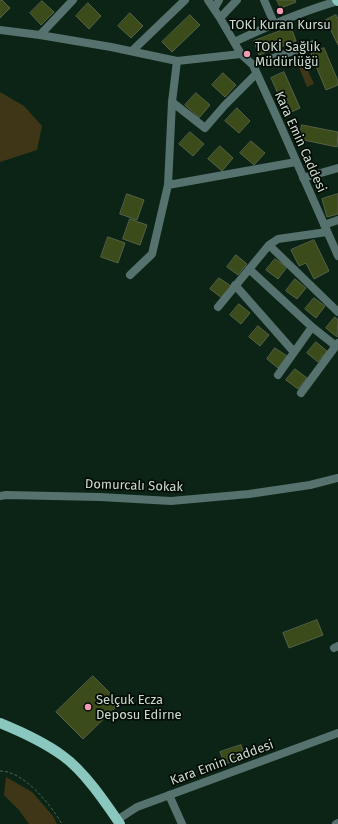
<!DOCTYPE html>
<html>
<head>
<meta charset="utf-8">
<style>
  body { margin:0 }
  canvas { display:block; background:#0b2416 }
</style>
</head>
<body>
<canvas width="338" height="824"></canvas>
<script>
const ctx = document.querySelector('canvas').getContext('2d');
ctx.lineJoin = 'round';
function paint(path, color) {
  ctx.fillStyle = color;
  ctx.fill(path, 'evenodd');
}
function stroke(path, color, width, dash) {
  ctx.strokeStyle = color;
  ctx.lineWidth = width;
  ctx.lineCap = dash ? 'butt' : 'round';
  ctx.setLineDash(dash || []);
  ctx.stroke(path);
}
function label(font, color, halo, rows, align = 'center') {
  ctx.font = font + ' "Fira Sans",sans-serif';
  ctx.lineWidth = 3.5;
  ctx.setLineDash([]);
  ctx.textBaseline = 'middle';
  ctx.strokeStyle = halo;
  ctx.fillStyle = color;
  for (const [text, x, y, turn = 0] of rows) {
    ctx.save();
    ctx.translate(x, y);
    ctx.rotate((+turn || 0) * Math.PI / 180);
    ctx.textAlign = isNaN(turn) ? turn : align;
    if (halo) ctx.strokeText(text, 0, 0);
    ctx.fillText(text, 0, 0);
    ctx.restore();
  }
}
paint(new Path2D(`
  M304,62L314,84L307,87L298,65Z
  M0,92L24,106L42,126L37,150L0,162Z
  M6,777L32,792L53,816L57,824H29L19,810L4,795Z`), '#3f3617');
const building = new Path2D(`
  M0,0H2L10,8L0,18Z
  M277,0H295L296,2L281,8Z
  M42,1L54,12L41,25L30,13Z
  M88,3L101,16L89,29L76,16Z
  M130,13L143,26L131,38L118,26Z
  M190,15L200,25L172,52L162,42Z
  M336,15L338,19V45L326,20Z
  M291,27L296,41L259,55L254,41Z
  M324,48L338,81V85L326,90L311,54Z
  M284,72L300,108L287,114L271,78Z
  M223,73L236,85L225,97L212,85Z
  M196,93L210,105L199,118L185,105Z
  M237,108L250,121L239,133L225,121Z
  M302,125L338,132L337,147L299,139Z
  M190,132L204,144L193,156L179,144Z
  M251,141L265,153L254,165L240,153Z
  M220,146L233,158L222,171L208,159Z
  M127,194L144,200L137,220L120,214Z
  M338,194V214L327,217L322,199Z
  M130,219L147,225L140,245L123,239Z
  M108,237L125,243L118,263L101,257Z
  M314,240L329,271L314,279L306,263L299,266L291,250Z
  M236,255L247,264L238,275L227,267Z
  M275,259L287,267L278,279L266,270Z
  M219,278L231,286L222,298L210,289Z
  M295,279L306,288L297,299L286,291Z
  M314,298L325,306L316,318L305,309Z
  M239,304L250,313L241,324L230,315Z
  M335,317L338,320L337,337L326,328Z
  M258,326L269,335L260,346L249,337Z
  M316,342L327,351L318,362L307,353Z
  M275,348L287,356L278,368L267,359Z
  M295,369L307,378L298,389L286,380Z
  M317,620L323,635L289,648L283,633Z
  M93,676L120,703L83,739L56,712Z
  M241,745L245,757L225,764L220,752Z`);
paint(building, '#3b4b1a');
stroke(building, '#576147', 1);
stroke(new Path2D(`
  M0,771C24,771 51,805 62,824`), '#4e6356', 1, [3, 2]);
stroke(new Path2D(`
  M208,0L220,18L241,54L253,65L278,120L338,256
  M264,0L274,23
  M214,9L219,0
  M220,18L237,0
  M0,30L40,35L111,47L177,61L241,54
  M40,35L73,0
  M234,42C268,26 302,11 338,1
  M132,51L185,0
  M253,65L314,44
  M172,102L205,128L225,105L256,74
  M303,178L338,168
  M168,185L296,162
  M324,225L338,220
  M269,245L338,312
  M249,269L312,327L336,346
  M130,275L152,254L168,185L172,102L177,61
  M235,285L294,352
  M218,307L269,245L278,239L327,232
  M278,375L312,327
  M301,393L338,343
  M0,496L6,495L100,497L171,501L249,494L310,485L338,478
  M334,648L338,646
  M169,795L182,824
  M117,820L137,807L338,733
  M336,824L338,823`), '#55726e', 8);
stroke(new Path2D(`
  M337,0L338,1
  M0,723C22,732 44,742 63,756C84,771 105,802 120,824`), '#89c7bf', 10);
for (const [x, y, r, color] of [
  [280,11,4,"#f19ab3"],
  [247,54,4,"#f19ab3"],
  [88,707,4,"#f19ab3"]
]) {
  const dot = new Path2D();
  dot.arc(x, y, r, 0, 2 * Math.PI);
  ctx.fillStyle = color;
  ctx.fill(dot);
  stroke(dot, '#030b05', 1.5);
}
label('13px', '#cddbd1', '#030b05', [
  ["TOKİ Kuran Kursu",280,25,"center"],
  ["TOKİ Sağlık",255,47],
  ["Müdürlüğü",255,62],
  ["Selçuk Ecza",96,700],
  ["Deposu Edirne",96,715]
], 'left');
label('13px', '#cddbd1', '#030b05', [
  ["Kara Emin Caddesi",300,142,66],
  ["Domurcalı Sokak",134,486,2],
  ["Kara Emin Caddesi",222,763,-20]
]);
</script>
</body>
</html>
